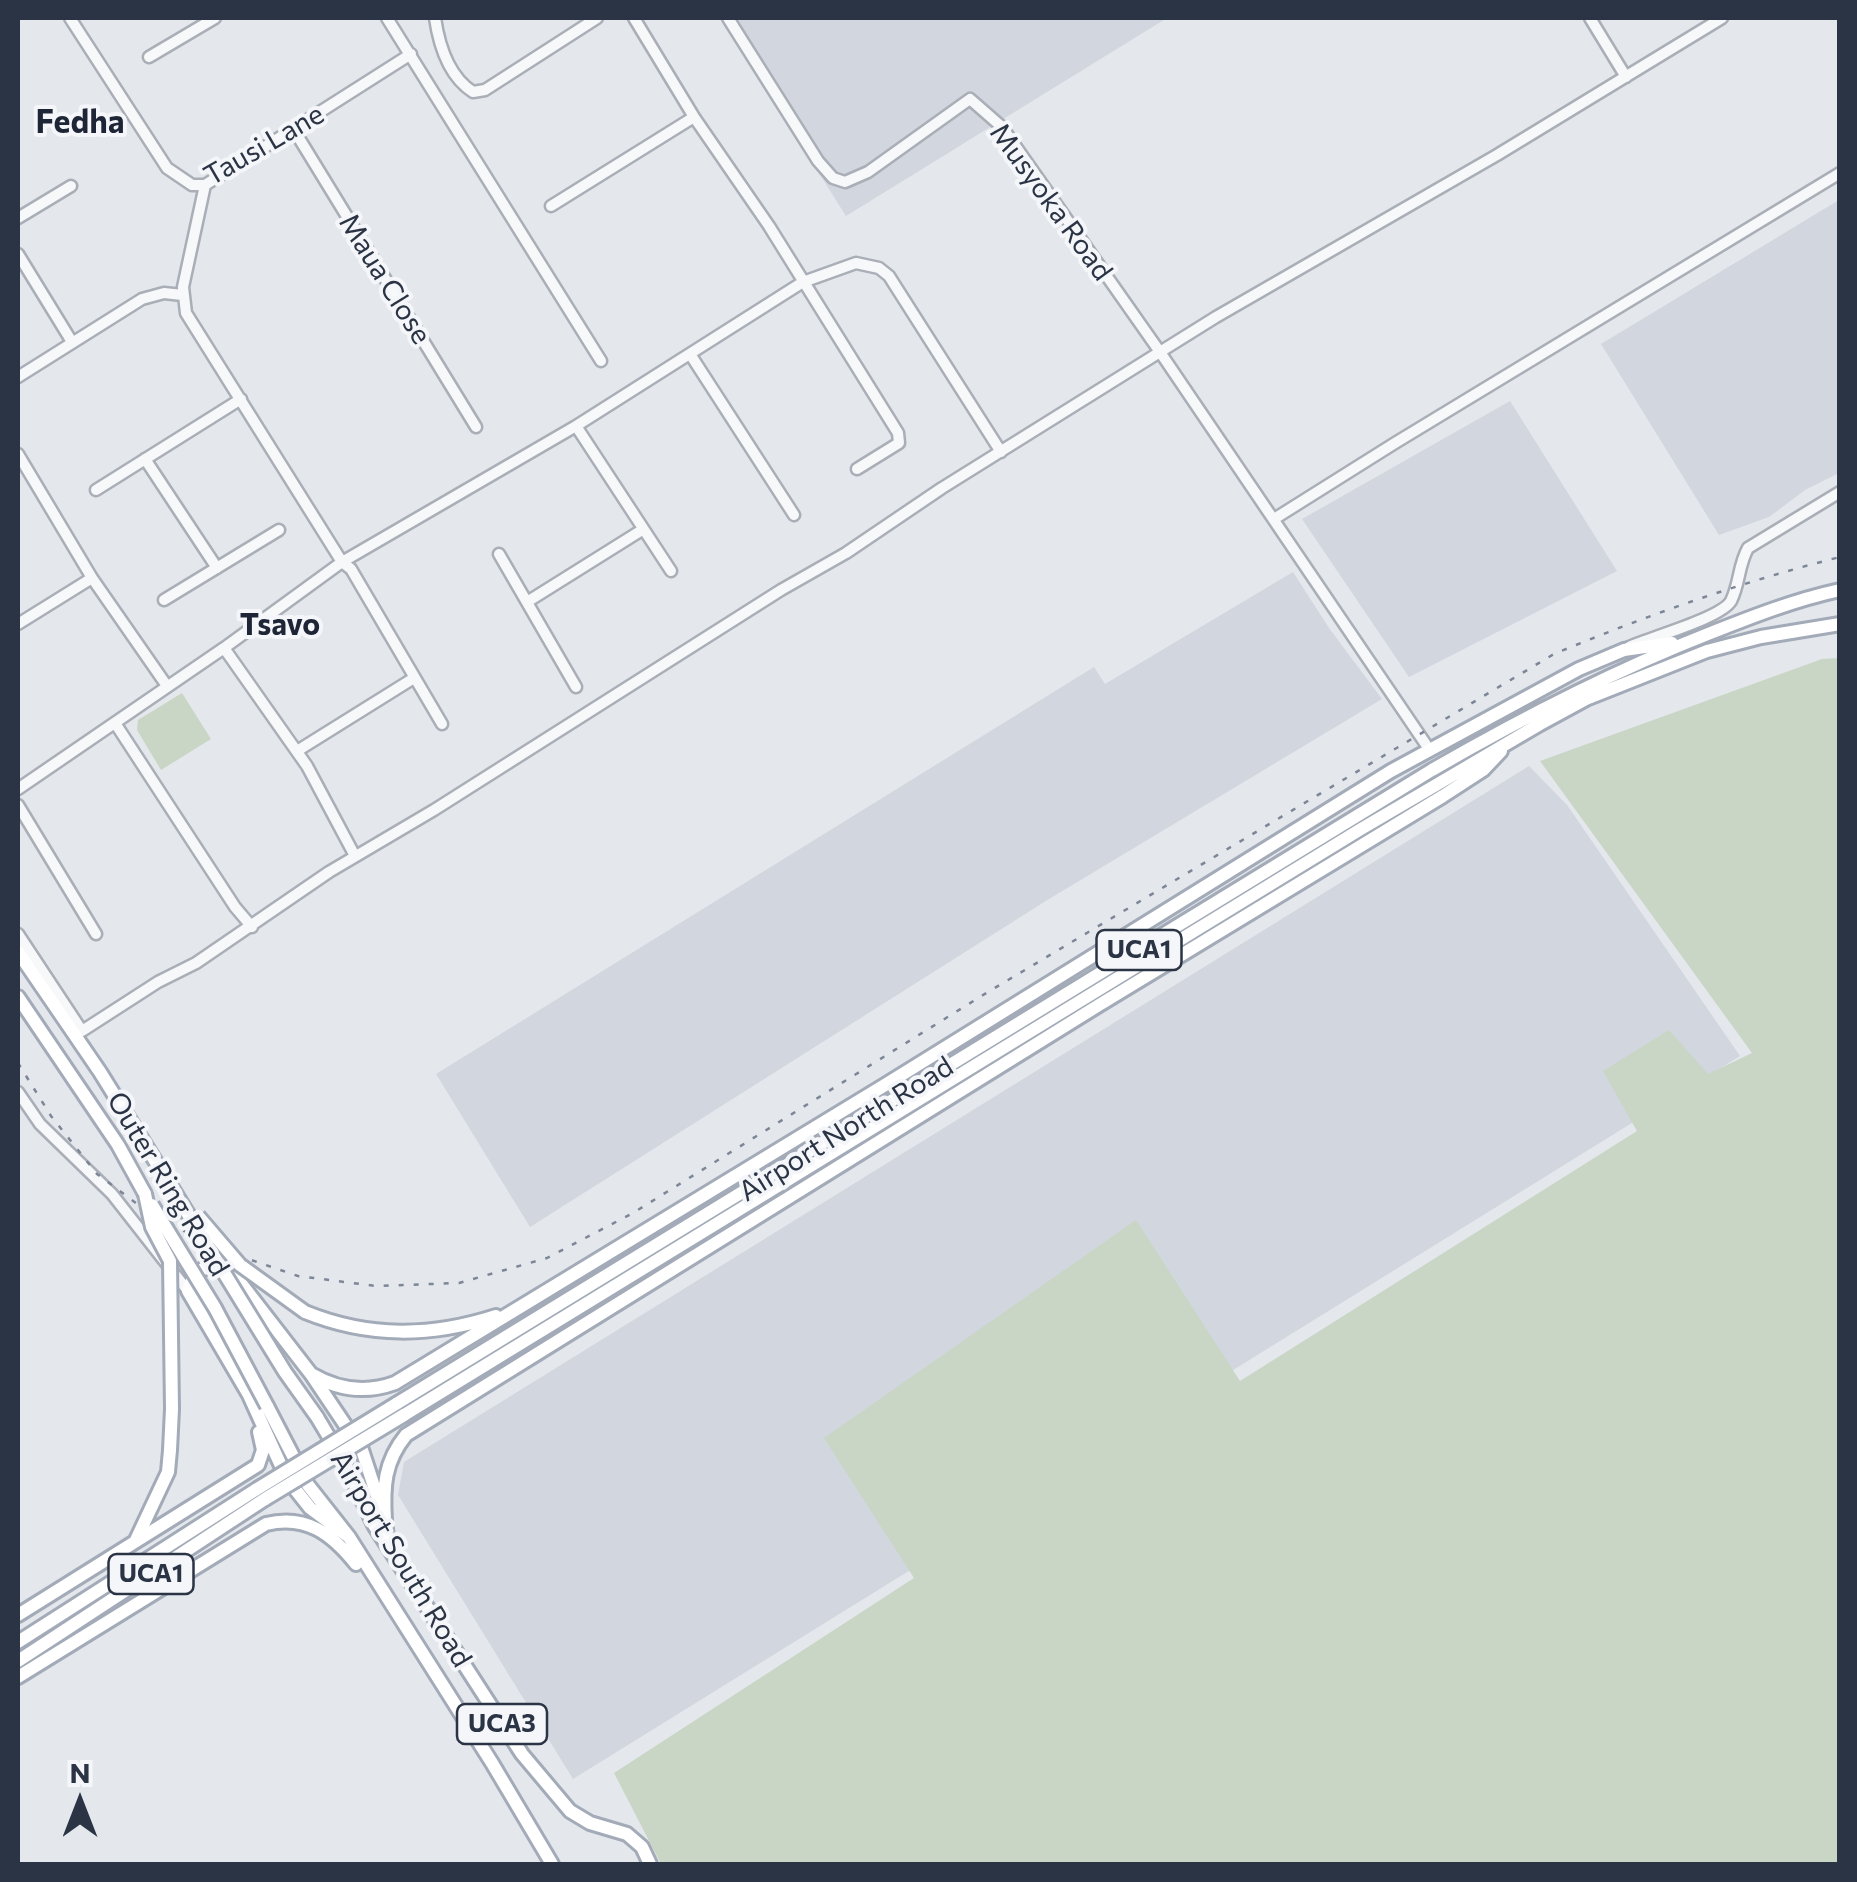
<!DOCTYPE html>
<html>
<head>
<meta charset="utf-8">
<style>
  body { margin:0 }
  #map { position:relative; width:1857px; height:1882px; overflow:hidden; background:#e4e7ec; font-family:Commissioner,sans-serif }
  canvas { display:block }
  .frame { position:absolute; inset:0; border:20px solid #2b3445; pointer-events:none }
  .north { position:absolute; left:30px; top:1752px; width:100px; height:100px; -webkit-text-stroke:8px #f4f6f9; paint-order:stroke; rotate:0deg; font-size:28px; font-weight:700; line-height:40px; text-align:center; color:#2b3445 }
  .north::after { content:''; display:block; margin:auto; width:35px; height:45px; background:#2b3445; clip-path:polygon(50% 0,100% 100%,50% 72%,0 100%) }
</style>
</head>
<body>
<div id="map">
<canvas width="1857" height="1882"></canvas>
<div class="frame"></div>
<div class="north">N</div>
</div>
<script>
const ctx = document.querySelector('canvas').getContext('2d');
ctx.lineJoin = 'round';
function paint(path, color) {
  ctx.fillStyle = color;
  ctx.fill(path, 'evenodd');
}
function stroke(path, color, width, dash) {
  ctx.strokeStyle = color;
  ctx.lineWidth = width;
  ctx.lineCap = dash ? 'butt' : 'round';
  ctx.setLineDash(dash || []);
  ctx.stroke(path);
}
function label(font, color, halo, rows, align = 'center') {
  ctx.font = font + ' Commissioner,sans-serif';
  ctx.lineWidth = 8;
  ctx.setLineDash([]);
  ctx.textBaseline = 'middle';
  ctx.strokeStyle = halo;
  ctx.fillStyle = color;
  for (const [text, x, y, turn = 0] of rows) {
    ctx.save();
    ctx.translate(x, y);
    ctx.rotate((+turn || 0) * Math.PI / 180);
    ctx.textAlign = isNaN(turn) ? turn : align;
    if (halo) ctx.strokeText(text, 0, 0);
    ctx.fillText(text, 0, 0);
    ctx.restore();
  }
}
paint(new Path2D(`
  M721,18H1167L846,216Z
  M1839,200V473L1805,490L1769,517L1719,535L1601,344Z
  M1510,401L1617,571L1409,677L1302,519Z
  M1293,572L1329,628L1382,699L1049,899L530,1227L436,1074L1094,667L1105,684Z
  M1529,766L1567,805L1740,1056L573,1779L398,1495L404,1462Z`), '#d2d6de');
paint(new Path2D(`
  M1839,658V1864H661L614,1773L914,1578L824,1438L1136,1220L1240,1381L1637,1131L1603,1071L1669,1030L1708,1074L1752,1053L1540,761L1822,659Z
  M182,693L211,739L161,770L137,730L138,720Z`), '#c9d6c5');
const minor = new Path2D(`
  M70,18L167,168L192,185H205L411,54
  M387,18L601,361
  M435,18C439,45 448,76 473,92L485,90L597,18
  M634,18L694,117L769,226L898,433L899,443L857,469
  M728,18L818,161L833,178L845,182L868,172L970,99L1002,127L1160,352L1429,749
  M1590,18L1626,77
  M149,57L215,18
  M294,130L476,427
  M205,185L183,287L186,313L342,562L351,569L442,724
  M551,206L694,117
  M18,218L71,186
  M18,254L72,342
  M690,354L794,515
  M18,377L142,299L164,293L182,295
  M576,426L671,571
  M18,454L92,578L167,686
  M145,459L217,568
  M96,490L241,399
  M1274,519L1395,443L1840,173
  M499,554L576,687
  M164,600L279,530
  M527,602L642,530
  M18,624L92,578
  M1629,647C1651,637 1721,618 1731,601C1740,583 1738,566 1748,548L1840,492
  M224,648L307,766L355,856
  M115,723L235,907L252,927
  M297,751L414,678
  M18,789L224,648L342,562L576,426L803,282L856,263L879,268L889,276L1001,452
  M18,805L96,934
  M18,934L82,1031L158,982L196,963L329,872L434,810L781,590L846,553L942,488L1216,317L1497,155L1722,18
  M18,1092L40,1124L112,1194L188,1291`);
const major = new Path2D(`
  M18,952L100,1072L175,1193
  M18,997L118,1145L145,1194
  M305,1312C369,1338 431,1337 496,1316
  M311,1374C338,1390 365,1394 395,1383L885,1085L1391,771L1579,669L1624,650L1672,643
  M396,1404L1432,770C1522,718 1611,672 1708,634C1751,617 1794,600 1840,590
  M267,1406L308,1485L349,1537L492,1763L552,1864
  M404,1415L1361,829L1540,724L1586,699L1707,651L1761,637L1840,624
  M317,1417L345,1464L374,1525L522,1754L570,1811L590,1823L627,1834L642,1847L650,1864
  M385,1520C383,1487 384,1462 406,1435L1099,1005L1443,796L1483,770L1501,751
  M349,1537L310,1508L287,1479L249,1395L188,1291C194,1270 208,1261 229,1268L311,1374L362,1450L385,1520L388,1546
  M136,1540L168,1472L170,1450
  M18,1615L258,1465L263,1450L259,1432
  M18,1642L257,1489
  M18,1661L265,1499
  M18,1677L266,1524C306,1514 332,1534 356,1564`);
stroke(minor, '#a9aeb7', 15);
stroke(major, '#a3abb8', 18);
stroke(minor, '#f7f8fa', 10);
stroke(major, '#fff', 12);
stroke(new Path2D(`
  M18,1063L51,1116L97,1174L149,1213L219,1249L298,1276L376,1286L459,1283L547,1258L633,1213L983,995L1554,654C1648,615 1741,582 1840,557`), '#7d8696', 2.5, [5, 10]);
const majorBridge = new Path2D(`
  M175,1193L285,1372L317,1417
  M145,1194L152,1227L170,1261L172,1409L170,1450
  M152,1205L215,1308L267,1406
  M198,1216L240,1265L305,1312
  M257,1489L396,1404
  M265,1499L404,1415`);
stroke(majorBridge, '#a3abb8', 18, []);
stroke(majorBridge, '#fff', 12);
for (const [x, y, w] of [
  [1139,950,85],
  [151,1574,85],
  [502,1724,90]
]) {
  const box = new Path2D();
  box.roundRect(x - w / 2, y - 20, w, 40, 8);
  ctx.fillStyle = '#f4f6f9';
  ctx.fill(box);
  stroke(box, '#2b3445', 2.5);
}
label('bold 25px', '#2b3445', null, [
  ["UCA1",1139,950],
  ["UCA1",151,1574],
  ["UCA3",502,1724]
]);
label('28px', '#2b3445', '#f4f6f9', [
  ["Tausi Lane",264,145,-30],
  ["Musyoka Road",1051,202,54],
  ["Maua Close",385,279,58],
  ["Airport North Road",846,1129,-32],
  ["Outer Ring Road",168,1184,59],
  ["Airport South Road",401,1559,59]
]);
label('bold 30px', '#1d2536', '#f4f6f9', [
  ["Tsavo",280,625]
]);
label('bold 32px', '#1d2536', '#f4f6f9', [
  ["Fedha",80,122]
]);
</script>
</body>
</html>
